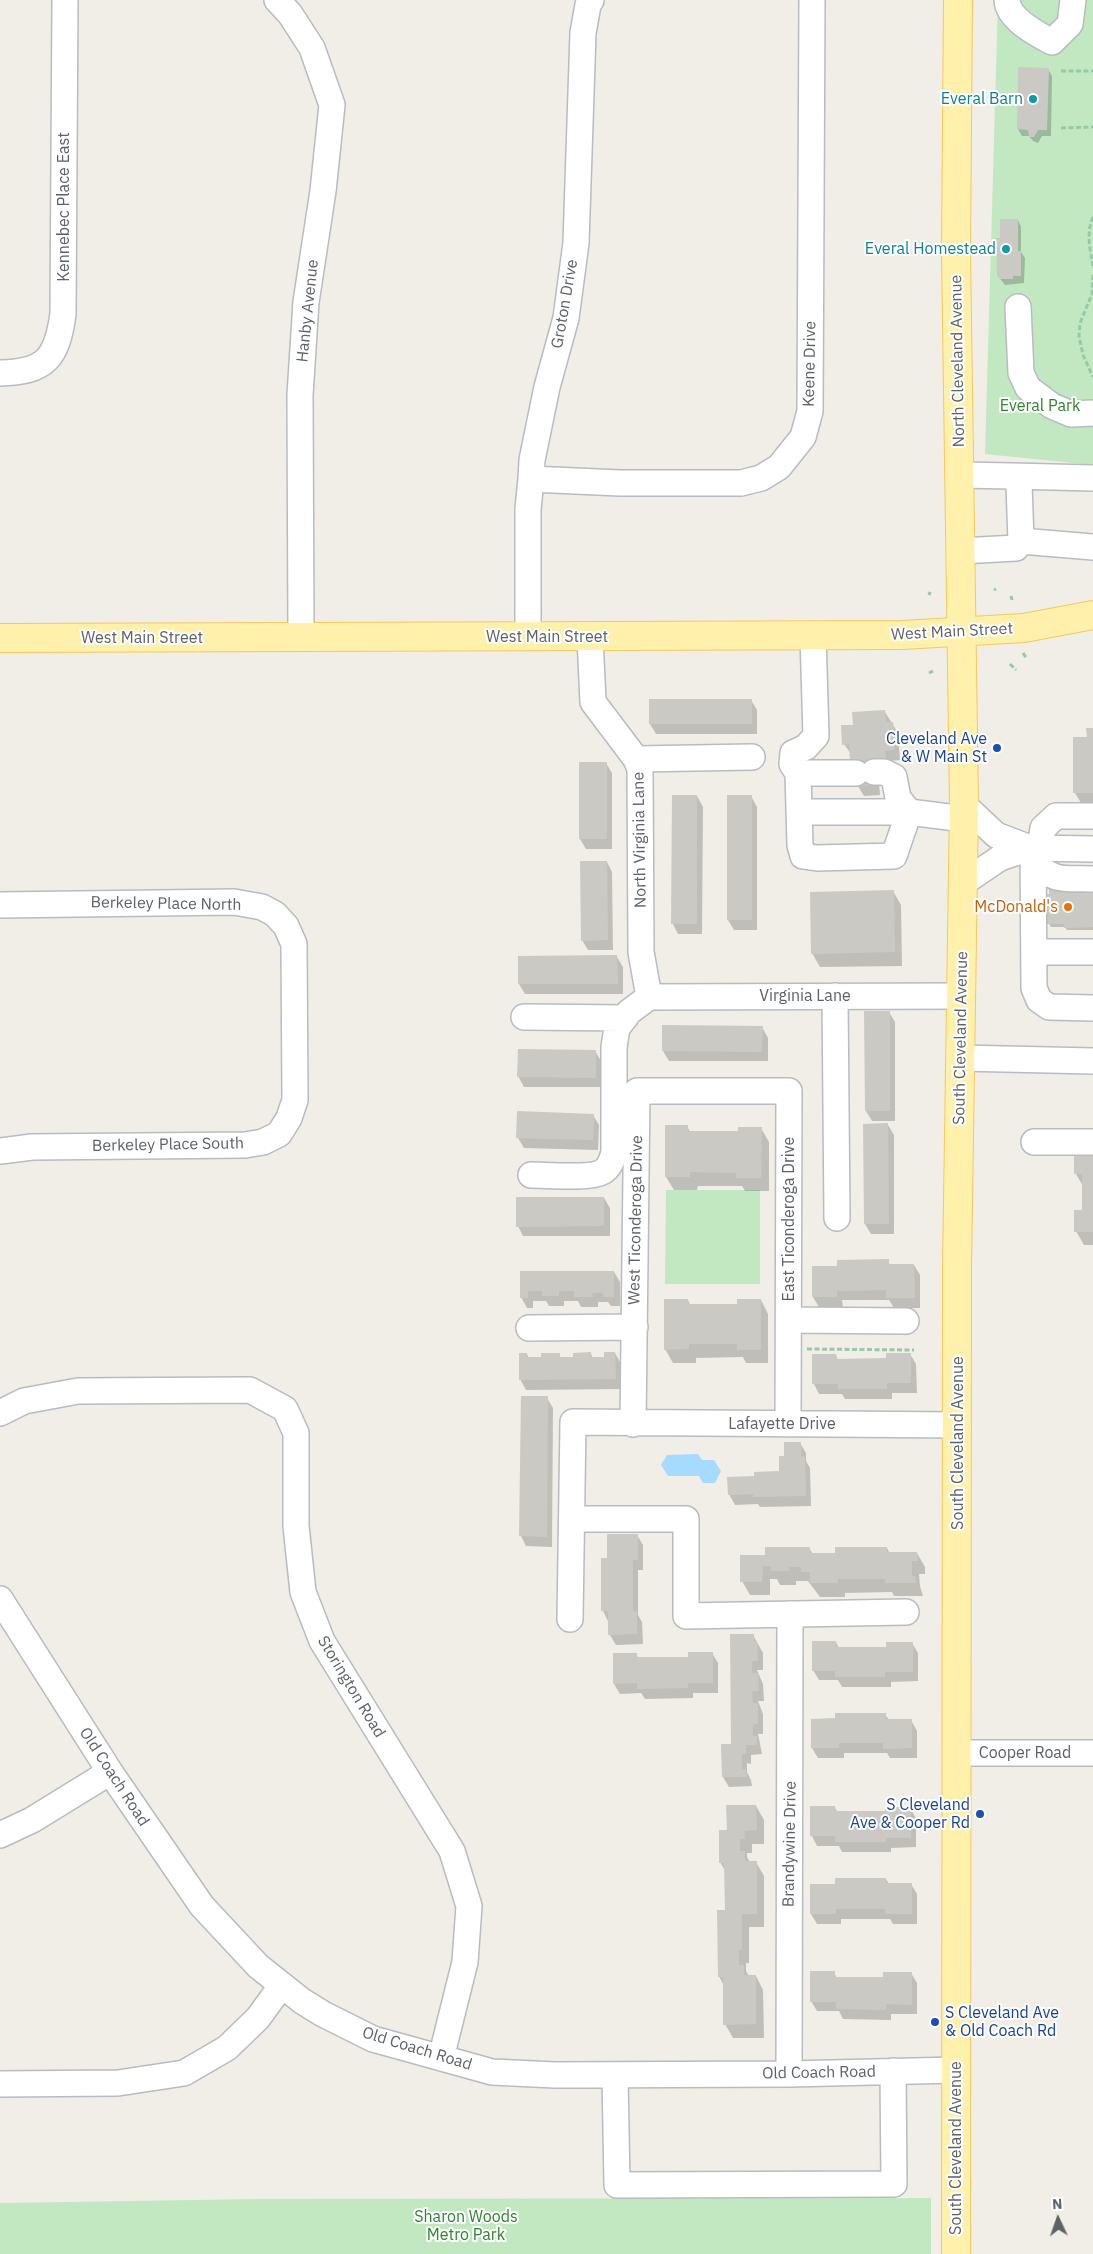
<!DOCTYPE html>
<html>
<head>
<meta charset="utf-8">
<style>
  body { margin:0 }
  #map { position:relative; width:1093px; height:2254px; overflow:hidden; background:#f0eee6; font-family:"IBM Plex Sans",sans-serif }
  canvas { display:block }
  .north { position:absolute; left:1033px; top:2194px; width:50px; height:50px; -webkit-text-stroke:4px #fff; paint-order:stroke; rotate:357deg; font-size:14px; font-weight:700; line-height:20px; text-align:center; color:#5d6267 }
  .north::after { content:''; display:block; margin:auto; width:18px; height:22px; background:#5d6267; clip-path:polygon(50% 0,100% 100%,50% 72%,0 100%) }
</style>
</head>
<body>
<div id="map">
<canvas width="1093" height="2254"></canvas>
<div class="north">N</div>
</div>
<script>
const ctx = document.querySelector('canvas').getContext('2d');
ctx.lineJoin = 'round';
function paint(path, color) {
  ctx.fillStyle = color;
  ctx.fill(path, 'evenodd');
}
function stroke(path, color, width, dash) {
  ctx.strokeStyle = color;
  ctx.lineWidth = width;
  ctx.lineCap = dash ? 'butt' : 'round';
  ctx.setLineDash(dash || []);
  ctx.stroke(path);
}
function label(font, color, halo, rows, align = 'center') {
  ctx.font = font + ' "IBM Plex Sans",sans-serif';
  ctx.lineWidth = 4;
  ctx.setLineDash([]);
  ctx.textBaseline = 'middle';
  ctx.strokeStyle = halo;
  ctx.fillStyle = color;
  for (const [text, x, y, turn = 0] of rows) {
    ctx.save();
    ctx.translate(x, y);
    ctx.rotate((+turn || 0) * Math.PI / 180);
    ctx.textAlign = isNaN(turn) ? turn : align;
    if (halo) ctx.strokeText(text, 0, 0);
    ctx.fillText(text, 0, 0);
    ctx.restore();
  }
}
paint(new Path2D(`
  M998,0H1093V465L985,454Z
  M666,1190H760V1284H665Z
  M931,2198V2254H0V2203L260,2199Z`), '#c2e8c2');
paint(new Path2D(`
  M698,1454L702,1460H714L721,1471L715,1483H703L699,1476H668L661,1465L667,1455Z`), '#a7daff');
paint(new Path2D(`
  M1048,69L1052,76L1051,136H1042L1038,143L1033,141L1029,136H1022L1018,129Z
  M1018,220L1021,227V252L1025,258L1024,283L1005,285L998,276V254L995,248Z
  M650,700H751L757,710V734H656L650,724Z
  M885,712L898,733L900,760L890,761L891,769L878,770L880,795L864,796L858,786L851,754L844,744L854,726Z
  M1093,729V803H1081L1075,793L1088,739Z
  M606,763L612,773V849H586L580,839Z
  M697,796L703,807L702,934H678L673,924Z
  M751,796L757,807V930H734L728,920Z
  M607,862L612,872L613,950H588L582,940Z
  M1093,874V930H1067L1065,927H1051L1049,924H1046L1044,921L1051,895Z
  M893,891L901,905L902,966L820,967L812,953Z
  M519,957H617L623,967V994H525L519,984Z
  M889,1012L895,1022V1121H872L866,1111Z
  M762,1027L768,1038V1061H669L663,1051Z
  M595,1051L601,1061V1087H524L518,1076Z
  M593,1115L599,1125L598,1150L524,1148L518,1138Z
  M888,1125L894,1135V1234H871L865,1224Z
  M687,1126L690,1132H739L761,1128L769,1142V1191H745L742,1186H698L697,1190H674L666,1177Z
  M1093,1156V1245H1084L1076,1231L1083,1212V1186L1076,1174Z
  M604,1198L610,1208V1236H523L518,1226Z
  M888,1261L890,1265H914L920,1275V1308H894L889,1300H842L843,1307H819L813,1297V1267H838Z
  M614,1272L620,1282V1306H611L608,1302H598V1307H581L578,1301H564V1306H549L546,1301H533V1308H527L521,1297V1273Z
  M688,1300L690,1305H739L761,1300L768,1314V1363H746L743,1357L696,1358V1363H673L665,1349Z
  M615,1353L621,1364V1389L526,1390L520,1379L527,1354L529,1358H543L559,1355L561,1358H574L591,1354L593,1358H605Z
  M910,1354L916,1364L917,1393H892V1399H845L842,1394H819L814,1384L836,1355L838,1360L887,1359Z
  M522,1397L547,1398L553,1408L552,1547L526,1546L521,1536Z
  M800,1443L806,1453V1461L810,1468L811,1506L760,1507L758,1504L735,1505L729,1494L755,1478L781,1472L785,1457Z
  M637,1535L643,1545V1570H638V1615L642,1622L643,1644L616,1645L610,1635L608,1621L603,1611L602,1559H609Z
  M809,1548L813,1554H836L887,1548L890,1554L917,1553L925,1567V1574H919L920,1586L923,1596H894L892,1592L845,1593V1597H820L808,1581H796V1585H780L777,1579H770V1595H750L742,1581L766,1556Z
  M753,1635L763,1653V1670H757L763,1684L764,1701H758L763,1714V1734H758L762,1754L751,1755V1764L747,1763V1772L751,1780L752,1786L729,1787L723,1777L732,1745Z
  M836,1642L839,1648H887L912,1643L918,1653V1681L891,1682V1687H842L838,1680H819L813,1670Z
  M712,1653L718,1663V1693H693V1698L645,1699L641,1693L620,1694L614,1684L636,1654L639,1659L689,1658Z
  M885,1714L889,1720H911L917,1731V1758H890L887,1753H844V1758H818L812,1748L836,1720Z
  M756,1806L764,1820V1844H752V1853H747V1857L750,1862H756L764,1876V1927H749V1963H746V1971L749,1976H756L763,1990L764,2038H733L725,2024L724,1986L719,1976L726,1911V1872L720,1862L728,1831Z
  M835,1808L838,1813L886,1812L910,1808L916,1818V1847L891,1848V1852H842L839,1846H817L812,1836Z
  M886,1879L889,1884H911L917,1894V1924H893L890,1919H841V1924H817L811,1914L836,1885Z
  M834,1973L837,1978H884L911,1973L917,1983V2014H891V2020L843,2019L839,2011H817L811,2001Z`), '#0003');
paint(new Path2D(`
  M1018,67L1049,68L1047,130H1038L1034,137H1029L1028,130L1017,129Z
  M1000,219H1018V251H1021V276H1013V279H1000L997,276V251L993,248V243L996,238H1000Z
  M649,699H752V724H649Z
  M885,710L886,722H893L895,750L885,751L886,759L873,760L874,785L857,786L856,762H850L849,744L842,745L841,725H853L852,712Z
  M1086,728H1093V793H1073V737H1087Z
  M579,762H607V839H579Z
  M672,795H697V924H671Z
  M727,795H752V920H727Z
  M580,861H607L608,940L581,941Z
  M1093,873V927L1064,928V924H1048V921H1043V894H1049V888H1065Z
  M894,890L895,952L811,954L810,892Z
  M617,955L618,984H518V956Z
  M864,1011H890V1111H865Z
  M662,1025L763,1026L762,1052L662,1051Z
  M518,1049L596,1050V1078L517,1077Z
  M517,1111L594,1114L593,1140L516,1138Z
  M888,1123L889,1224H864L863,1124Z
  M665,1125H688V1131H738V1127H762L761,1178H736V1173L690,1172V1177H665Z
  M1074,1154H1093V1232H1074V1210H1082V1174H1074Z
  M516,1197H604V1226L516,1227Z
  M889,1259V1264H914L915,1298H886V1290L837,1291V1297H812V1266H837V1260Z
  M520,1271H614V1297H603V1293H592L593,1297H574V1291H559V1296H542V1291H528V1298H520Z
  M664,1299H688V1304H737V1299H761V1350H737V1344H689V1349L664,1350Z
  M591,1352V1357H604V1352H615L616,1379L519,1380V1353H527V1357H541V1353H560V1357H573V1353Z
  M886,1353H911V1383H887V1389H838V1384H812V1354H836L837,1359L886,1358Z
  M521,1396H548L547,1537L519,1536Z
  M784,1442H801V1457L805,1456L806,1496L753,1497V1494L728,1495L727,1477L754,1476V1472L779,1471V1456H784Z
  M607,1534H638V1560H633V1611H637V1634L608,1635V1611H601V1558H607Z
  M765,1547H810V1553H835V1547H887V1552H917L918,1561H912V1576H915L916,1583H885V1579H838V1583H810V1572H801V1567H789V1571H771V1566H763L762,1582H740V1555H765Z
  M730,1634H754V1642L757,1641L758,1661H752V1673H758L759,1691H752L753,1703H758V1724H753V1736H757V1745H746V1754H742V1769H746L747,1777H722L721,1744H731Z
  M812,1641H836V1647H886V1642H913V1672H885V1677H835V1671H812Z
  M688,1652H713V1683H688V1688L637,1689V1683L613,1684V1653H637V1657H688Z
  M835,1713H886V1719H912V1748L883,1749V1743H839V1748H811V1719L835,1718Z
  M726,1805H756L757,1830L744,1831L745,1839H740V1851H745V1861H757V1914H742V1950H739V1965H744V1975H756V2024L723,2025V1977H718L717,1910H725L724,1863H719V1830H727Z
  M810,1806H835V1811H885V1807H911V1838H886V1842H835V1836H810Z
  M835,1878H886V1883H912V1914H885V1909H836V1914H810V1884H835Z
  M810,1971H835V1977H883V1972H912V2005L886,2004V2010L836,2009V2002H810Z`), '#cbc9c3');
const minor = new Path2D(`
  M277,0L290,14L312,48L332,105L323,191L306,302L300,395L301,638
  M1007,0C1008,19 1037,34 1052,42L1070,24L1073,0
  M1018,307L1021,373L1028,388L1052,406L1071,414L1093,413
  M0,373C46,372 57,358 63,314L65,0
  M960,475L1012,476L1019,484L1021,541L1016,548L961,551
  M1012,476L1093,478
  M531,479L620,483H741L761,478L779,467L803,437L810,411L812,0
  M1021,541L1093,547
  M813,635L816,736L806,747L793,753L792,764L798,773H856
  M528,637V509L531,479L532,460L547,387L566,318L576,243L583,33L588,5L591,0
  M590,638L593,702L636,759L640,769L641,952L649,997
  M636,759L752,757
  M874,772H884L894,777L898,798L909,812L964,819
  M798,773L800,845L803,856L817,858L894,856L909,812H799
  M964,805L996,835L1030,848
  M1033,848L1034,988L1039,1000L1049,1007L1093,1008
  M1040,848L1043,828L1056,816H1093
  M1033,862C1055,883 1065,878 1093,879
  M963,883L1000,858L1030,848L1093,849
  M0,905L234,902L262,907L275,914L286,926L294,944L295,1100L289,1118L279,1134L263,1142L245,1145L32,1147L0,1151
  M1034,952H1093
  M835,996L837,1218
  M649,997L962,996
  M524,1017L625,1018
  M960,1058L1093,1061
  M1034,1142H1093
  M531,1175C547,1175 590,1179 602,1172C610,1168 612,1160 614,1152V1047L617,1028L629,1012L649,997
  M789,1320L906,1321
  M529,1328L635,1327
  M0,1413L24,1401L78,1391L250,1390L285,1409L296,1433V1526L303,1592L322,1641L452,1851L469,1906L465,1962L441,2058
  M633,1424L637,1091H789L788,1424
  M572,1519H686V1616L906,1612
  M0,1599L110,1772L202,1906L258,1966L302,2001L323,2014L373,2039L492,2072L555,2075L789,2074L956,2070
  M570,1619L573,1422L958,1425
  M956,1753H1093
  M0,1835L32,1820L110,1772
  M789,2074L790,1614
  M615,2075L617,2185L894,2184L893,2071
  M0,2084L118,2083L184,2073L227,2048L258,2018L282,1985`);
const major = new Path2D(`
  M0,638L902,635L1024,628L1093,615
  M956,2254L957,1268L964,805L956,252L958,0`);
stroke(minor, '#b8bcc0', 28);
stroke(major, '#f7c859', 30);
stroke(new Path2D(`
  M1061,71H1093
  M1061,128L1093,127
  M1093,217C1086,233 1090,250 1093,266
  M1093,275L1092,294L1080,323L1079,336L1083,355L1093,377
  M994,590L996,589
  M928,593L931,594
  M1011,596L1012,600
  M1023,653L1027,659
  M1010,664L1016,670
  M929,673L933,671
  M807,1349L914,1350`), '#99c8a6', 3, [5, 2.5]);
stroke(minor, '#fff', 25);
stroke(major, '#fff1ac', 28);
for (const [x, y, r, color] of [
  [1033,99,5,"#0f9aa8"],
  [1006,249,5,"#0f9aa8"],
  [997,748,5,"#1a4fb4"],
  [1068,907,5,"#e8710a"],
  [980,1814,5,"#1a4fb4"],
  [935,2022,5,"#1a4fb4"]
]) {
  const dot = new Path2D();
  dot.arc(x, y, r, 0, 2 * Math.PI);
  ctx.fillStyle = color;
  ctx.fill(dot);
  stroke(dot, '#fff', 2);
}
label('16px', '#0d838f', '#fff', [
  ["Everal Barn",1023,99],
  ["Everal Homestead",996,249]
], 'right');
label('16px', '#5d6267', '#fff', [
  ["Kennebec Place East",64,207,-90],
  ["Groton Drive",565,304,-80],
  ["Hanby Avenue",308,311,-84],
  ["North Cleveland Avenue",958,361,-91],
  ["Keene Drive",810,364,-89],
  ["West Main Street",952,632,-3],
  ["West Main Street",547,637],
  ["West Main Street",142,638],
  ["North Virginia Lane",640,840,-91],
  ["Berkeley Place North",166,904,1],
  ["Virginia Lane",805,996],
  ["South Cleveland Avenue",961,1038,-89],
  ["Berkeley Place South",168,1145,-1],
  ["East Ticonderoga Drive",789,1219,-90],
  ["West Ticonderoga Drive",636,1220,-89],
  ["Lafayette Drive",782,1424],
  ["South Cleveland Avenue",958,1443,-90],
  ["Storington Road",351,1687,59],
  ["Cooper Road",1025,1753],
  ["Old Coach Road",114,1777,57],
  ["Brandywine Drive",790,1844,-89],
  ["Old Coach Road",417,2049,17],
  ["Old Coach Road",819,2073,-1],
  ["South Cleveland Avenue",956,2148,-90]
]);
label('16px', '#308234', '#fff', [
  ["Everal Park",1040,406],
  ["Sharon Woods",466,2217],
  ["Metro Park",466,2235]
]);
label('16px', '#164399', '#fff', [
  ["Cleveland Ave",987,739],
  ["& W Main St",987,757],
  ["S Cleveland",970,1805],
  ["Ave & Cooper Rd",970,1823],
  ["S Cleveland Ave",945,2013,"left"],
  ["& Old Coach Rd",945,2031,"left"]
], 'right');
label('16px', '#c56008', '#fff', [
  ["McDonald's",1058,907]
], 'right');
</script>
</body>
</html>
